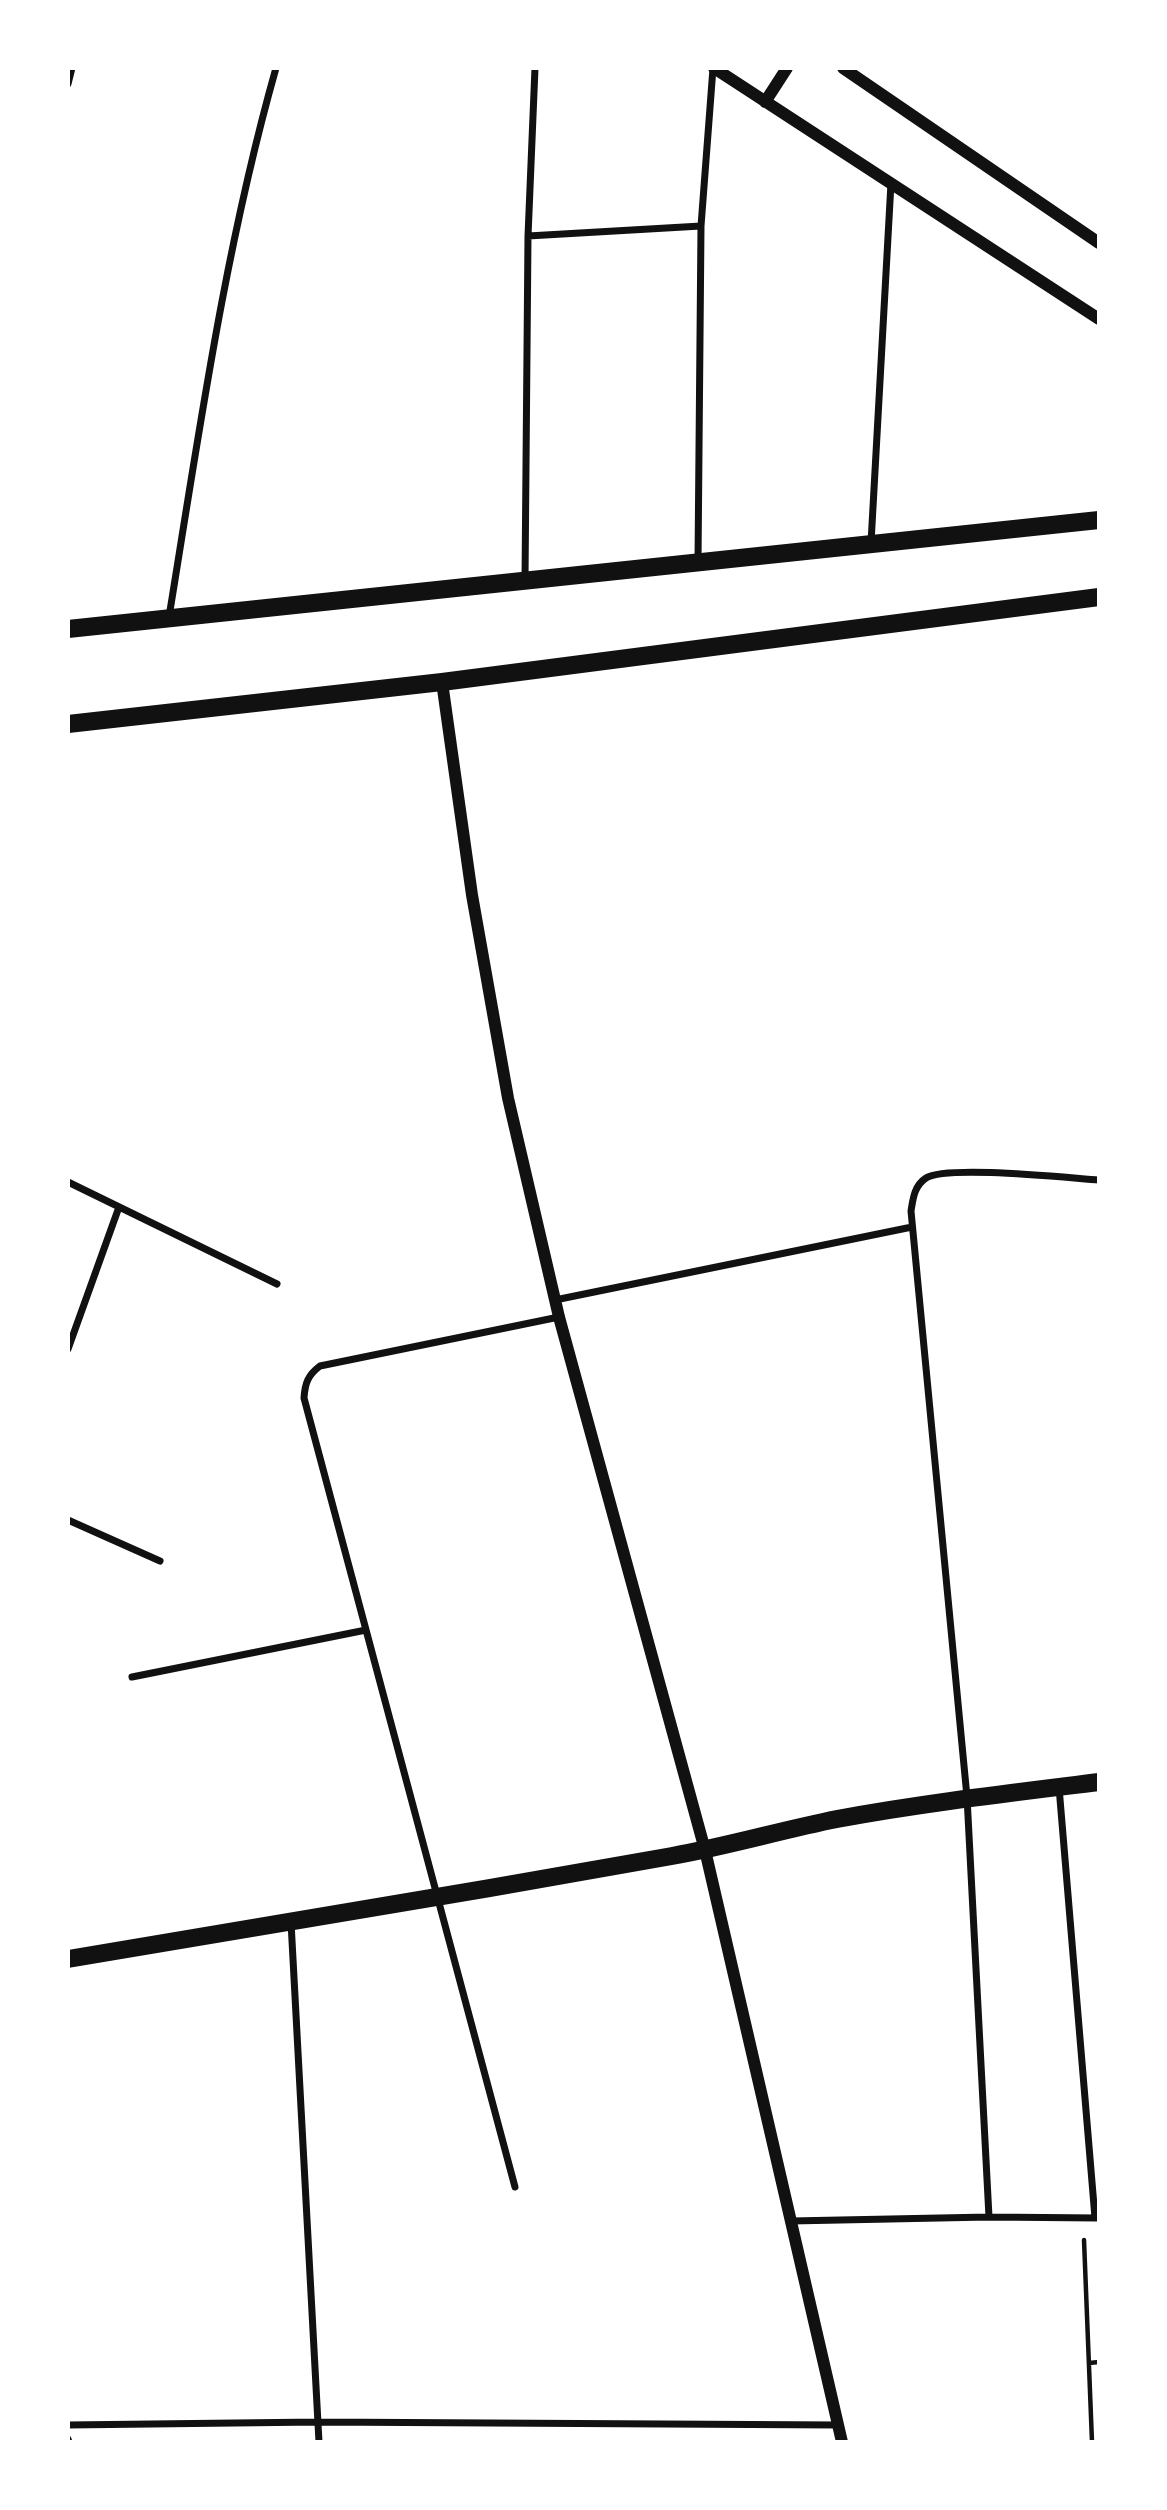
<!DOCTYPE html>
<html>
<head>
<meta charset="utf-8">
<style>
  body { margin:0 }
  #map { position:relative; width:1167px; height:2510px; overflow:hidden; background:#fff; font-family:"Sofia Sans Condensed",sans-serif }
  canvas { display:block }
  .frame { position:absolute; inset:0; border:70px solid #fff; pointer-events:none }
</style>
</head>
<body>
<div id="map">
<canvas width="1167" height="2510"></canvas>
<div class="frame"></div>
</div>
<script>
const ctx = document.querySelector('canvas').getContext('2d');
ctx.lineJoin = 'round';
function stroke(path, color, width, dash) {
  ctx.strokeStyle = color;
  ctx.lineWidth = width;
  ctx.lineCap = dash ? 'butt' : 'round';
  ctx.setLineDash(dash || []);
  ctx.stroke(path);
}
stroke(new Path2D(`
  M1084,2240L1092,2442
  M1089,2363L1099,2362`), '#111', 4.5);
stroke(new Path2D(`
  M68,84L72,68
  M528,236L701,226
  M871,543L891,183
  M698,561L701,226L713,68
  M525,580L528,236L535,68
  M169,617C199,433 225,248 276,68
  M68,1182L277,1284
  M555,1300L912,1227
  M68,1349L119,1207
  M68,1520L160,1561
  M132,1677L366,1630
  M1059,1787L1095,2218
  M291,1922L319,2442
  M515,2187L304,1398C305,1383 308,1375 320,1366L559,1317
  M989,2217L967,1797L911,1211C913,1199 914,1186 926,1178C947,1165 1068,1178 1099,1180
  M791,2221L989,2217L1098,2218
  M68,2425L318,2422L838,2425
  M68,2439L69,2442`), '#111', 7);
stroke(new Path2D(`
  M714,68L1099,319
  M843,68L1099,243
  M765,102L787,68
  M442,682L472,895L508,1098L559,1317L705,1850L842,2442`), '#111', 12);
stroke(new Path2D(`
  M68,629L1099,520
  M68,724L442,682L1099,597
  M68,1959C270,1925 471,1892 672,1856C728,1846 782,1830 837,1819C924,1803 1011,1793 1099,1782`), '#111', 18);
</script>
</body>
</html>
